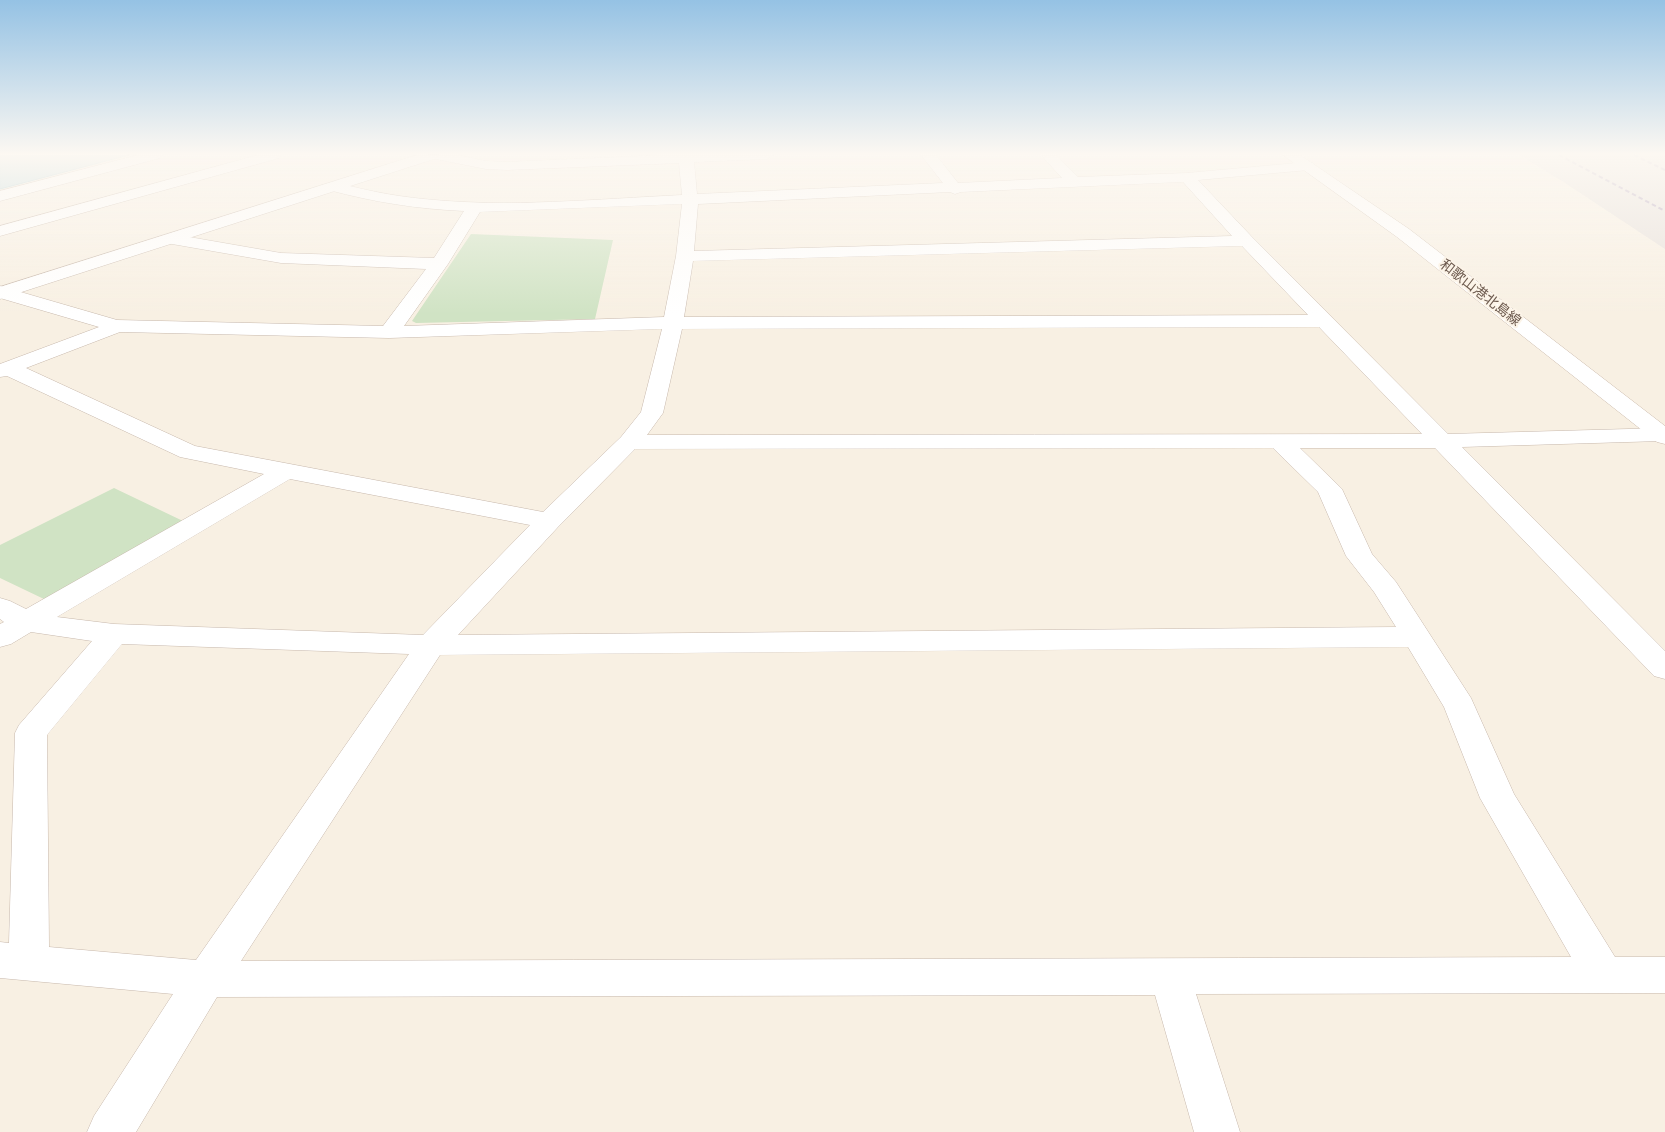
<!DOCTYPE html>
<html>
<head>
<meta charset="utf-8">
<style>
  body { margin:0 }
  canvas { display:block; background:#f8f0e3 }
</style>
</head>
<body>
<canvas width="1665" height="1132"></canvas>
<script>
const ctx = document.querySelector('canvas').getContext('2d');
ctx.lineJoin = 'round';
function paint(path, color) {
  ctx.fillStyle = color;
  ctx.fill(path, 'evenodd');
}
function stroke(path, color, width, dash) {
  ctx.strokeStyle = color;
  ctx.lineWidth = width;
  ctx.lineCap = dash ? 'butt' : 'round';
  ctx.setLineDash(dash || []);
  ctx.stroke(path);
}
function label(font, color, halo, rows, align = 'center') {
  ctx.font = font + ' "Fira Sans Condensed","Noto Sans JP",sans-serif';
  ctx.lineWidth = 4;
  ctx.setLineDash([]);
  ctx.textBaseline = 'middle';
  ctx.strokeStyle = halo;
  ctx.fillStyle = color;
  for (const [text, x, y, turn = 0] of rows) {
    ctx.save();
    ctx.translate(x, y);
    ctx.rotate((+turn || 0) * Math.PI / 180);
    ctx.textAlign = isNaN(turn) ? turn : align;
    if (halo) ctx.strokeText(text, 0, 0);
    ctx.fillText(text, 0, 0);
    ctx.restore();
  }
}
paint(new Path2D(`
  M1519,155H1665V249L1562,181Z`), '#e8e2dd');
paint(new Path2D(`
  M471,234L613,240L595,319L416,323L412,321Z
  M114,488L183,521L46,600L0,578V545Z`), '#d0e3c4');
const water = new Path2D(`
  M0,155H129L0,189Z`);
paint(water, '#bad8de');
stroke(water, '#a2c7cf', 1);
const minor = new Path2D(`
  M138,155H162L160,158L0,201V191Z
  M258,155H281L279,158L0,236V226Z
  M429,155H458L486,161L507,162L663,155H774L767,159L694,162L697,194L943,183L921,155H936L958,183L1062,178L1041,155H1056L1078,177L1187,173L1308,162L1313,163L1315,166L1313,169L1308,170L1198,180L1252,237L1448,434L1665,428V440L1661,441L1462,447L1665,651V679L1654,676L1435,448H1300L1342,489L1372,554L1396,582L1471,698L1514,794L1615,957H1665V993L1196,994L1240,1132H1194L1155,995L217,997L136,1132H87L94,1116L173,994L0,978V942L9,943L15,733L19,725L92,641L31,632L11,644L0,647V624L4,622L0,619V598L10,601L26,609L264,474L180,457L7,376L0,377V364L99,327L0,298V286L117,320L383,326L426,269L281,263L172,244L166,243L164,239L166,235L172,234L281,253L434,258L464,211C418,209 373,202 329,190L326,187L329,184L334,182C364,190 393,196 424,199C509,208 596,199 682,195L679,163L507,170L486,169L431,158ZM1183,182L1232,236L694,251L698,204L950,192L955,194L961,192ZM682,204L676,256L664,317L404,326L448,264L480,212ZM1242,246L1308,315L684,317L693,261ZM1319,327L1422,434L647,435L663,413L682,329ZM662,329L641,412L621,437L543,512L195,446L26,368L120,332L389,338ZM1273,448L1318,492L1346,556L1374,592L1396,627L458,635L558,527L635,449ZM290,479L530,525L423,635L114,624L57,617ZM122,644L409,654L196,960L49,947L47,735ZM1408,647L1444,707L1480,798L1571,957L241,961L440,655Z`);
const tertiary = new Path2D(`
  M417,155H439L437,158L0,299V287Z`);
const secondary = new Path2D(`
  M1283,155H1300L1409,229L1665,426V444L1657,442L1397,237Z`);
stroke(minor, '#c7b8ac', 1);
stroke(tertiary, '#c7b8ac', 1);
stroke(secondary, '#cab9aa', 1);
paint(minor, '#fff');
paint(tertiary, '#fff');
paint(secondary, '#fff');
stroke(new Path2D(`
  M1559,155L1665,211
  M1634,155L1665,170`), '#b3a4bf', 2, [4.5, 3]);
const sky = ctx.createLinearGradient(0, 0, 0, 314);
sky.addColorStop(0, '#95c2e4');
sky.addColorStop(0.49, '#fcf8f2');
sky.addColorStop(1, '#fcf8f200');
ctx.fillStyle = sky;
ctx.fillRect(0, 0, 1665, 314);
label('14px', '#6c594d', '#fcf4e8', [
  ["和歌山港北島線",1480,293,38]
]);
</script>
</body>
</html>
